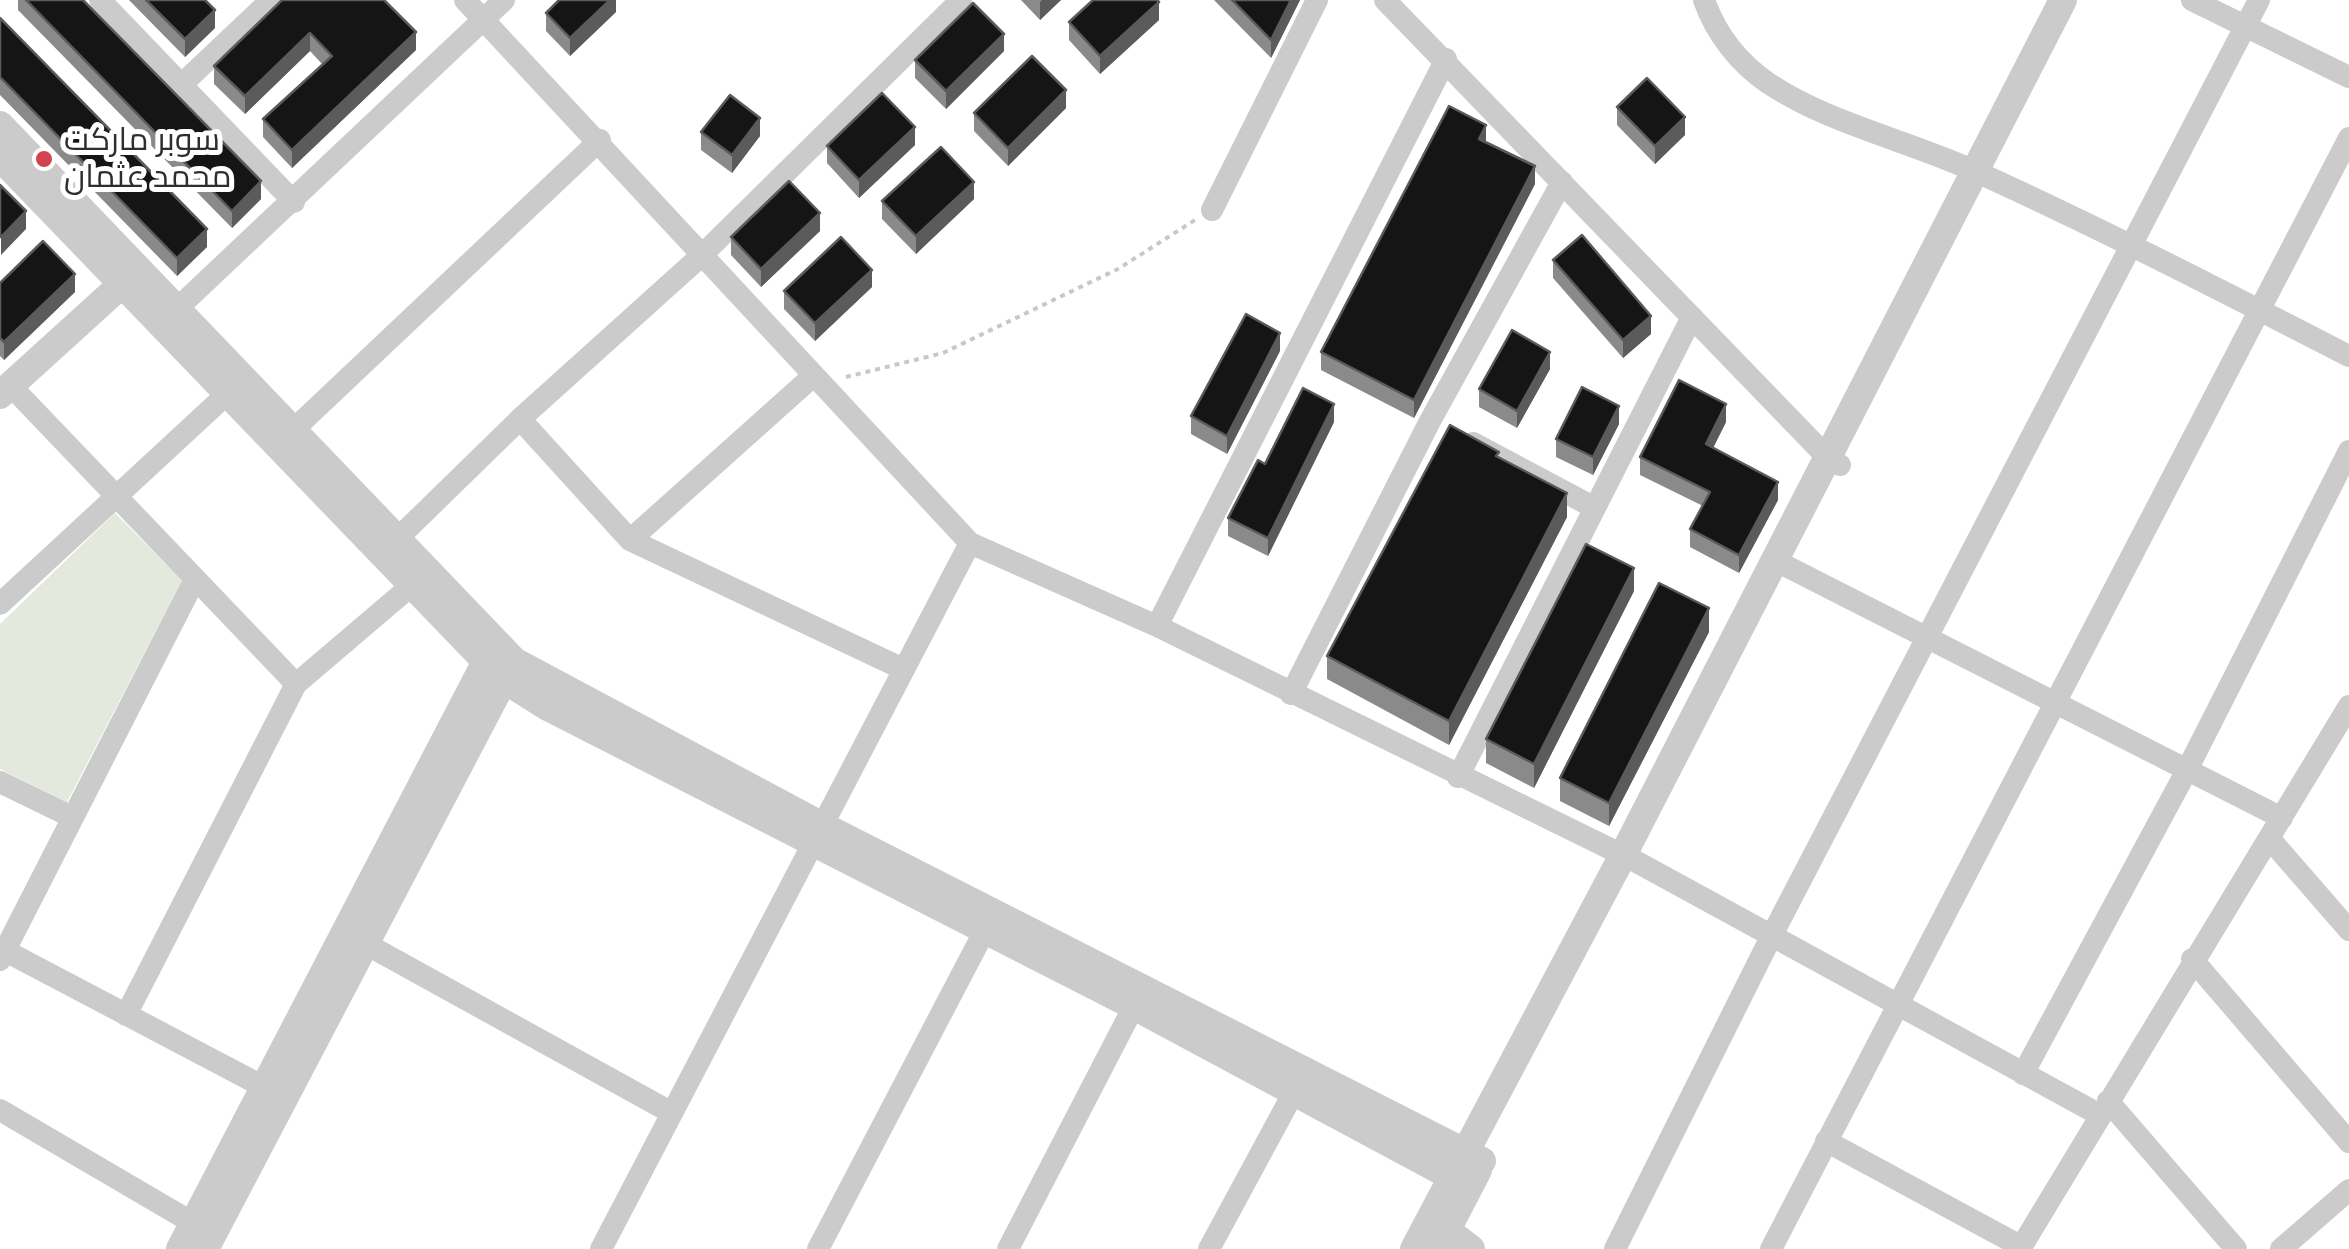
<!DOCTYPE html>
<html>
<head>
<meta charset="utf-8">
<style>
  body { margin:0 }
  canvas { display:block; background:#fff }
</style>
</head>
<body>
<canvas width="2349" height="1249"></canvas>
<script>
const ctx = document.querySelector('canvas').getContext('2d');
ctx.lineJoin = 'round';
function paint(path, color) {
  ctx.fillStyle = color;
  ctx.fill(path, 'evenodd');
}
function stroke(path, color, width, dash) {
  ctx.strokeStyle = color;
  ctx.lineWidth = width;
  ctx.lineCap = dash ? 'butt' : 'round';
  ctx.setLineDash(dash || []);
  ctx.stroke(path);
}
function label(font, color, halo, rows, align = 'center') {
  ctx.font = font + ' "Space Grotesk",Cairo,sans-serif';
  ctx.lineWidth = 10;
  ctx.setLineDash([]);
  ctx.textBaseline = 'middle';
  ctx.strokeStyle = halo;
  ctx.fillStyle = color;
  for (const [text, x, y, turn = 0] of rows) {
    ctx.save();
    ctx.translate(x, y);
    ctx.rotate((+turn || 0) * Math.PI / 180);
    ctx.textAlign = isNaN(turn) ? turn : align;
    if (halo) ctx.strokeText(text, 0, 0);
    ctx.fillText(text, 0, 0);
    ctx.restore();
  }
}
paint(new Path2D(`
  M115,513L182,580L67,802L0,769V624Z`), '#e4e9dd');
stroke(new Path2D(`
  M846,377L943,353L1118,269L1195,220`), '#c8c8c8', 4, [5, 5]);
stroke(new Path2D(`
  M100,0L294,202
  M465,0L970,543L1157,626L1635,861L2100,1115
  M1385,0L1827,457L1840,465
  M1704,0C1716,34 1739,63 1768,83C1831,125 1911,141 1979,173C2104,230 2226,293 2349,356
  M2192,0L2349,77
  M180,86L271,0
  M1212,210L1317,0
  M165,320L504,0
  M10,385L296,684
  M520,419L630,540L901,668
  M292,431L600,140
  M1473,443L1593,507
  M396,540L520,419L701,256L961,0
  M630,540L812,377
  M1788,567L2282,818
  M0,604L227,394
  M1157,626L1446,59
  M1291,694L1430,421L1562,182
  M1458,777L1692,317
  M0,782L72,817
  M2269,838L2349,930
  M366,944L672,1113
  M0,948L264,1087
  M2192,959L2349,1142
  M0,960L195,579
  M126,1015L296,684L411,586
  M2023,1074L2187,770L2349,451
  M2108,1101L2236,1249
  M0,1110L193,1223L203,1238
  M1826,1141L2022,1247
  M601,1249L970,543
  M818,1249L985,930
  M1008,1249L1134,1006
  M1209,1249L1295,1090
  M1615,1249L1771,937L2259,0
  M1771,1249L2349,138
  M2020,1249L2349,706
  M2281,1249L2349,1190`), '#cbcbcb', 22);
stroke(new Path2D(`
  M0,125L514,661L821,825L1482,1161
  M0,157L503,679L546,706L1134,1006L1469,1186
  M0,395L132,275
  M1433,1220L1471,1249
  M180,1249L492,650
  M205,1249L511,666
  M1414,1249L1622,857L2063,0
  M1437,1249L1478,1170`), '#cbcbcb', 28);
paint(new Path2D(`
  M18,0H83L261,199L232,228L18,10Z
  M129,0H205L215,28L185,57Z
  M282,0L416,50L292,168L263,137V119L322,64L310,51L245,114L214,84V66Z
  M616,0V12L570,56L546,31V13Z
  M1021,0H1061L1040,20Z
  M1214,0H1300L1271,58Z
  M0,18L207,247L177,276L0,95Z
  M1159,20L1100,74L1069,40V22Z
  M1004,51L946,109L915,78V60Z
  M1617,107L1685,135L1655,164L1617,125Z
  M1066,108L1008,166L974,131V113Z
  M701,132L760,136L732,173L701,150Z
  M915,145L859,198L827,163V146Z
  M1535,184L1414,418L1321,370V352Z
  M974,199L916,254L882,219V201Z
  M820,231L761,287L731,255V237Z
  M1553,260L1651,334L1623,358L1553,278Z
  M0,283L75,292L4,360L0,356Z
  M872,287L815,341L784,309V291Z
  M1280,351L1227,454L1191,434V416Z
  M1550,369L1517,428L1479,407V389Z
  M1334,422L1268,556L1228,536V518L1265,464Z
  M1726,422L1713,448L1778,500L1739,573L1690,547V529L1703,506L1640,475V457Z
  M1619,424L1593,475L1556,457V439Z
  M1499,458L1567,517L1449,745L1327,679V656Z
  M1634,591L1534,788L1486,763V739Z
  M1709,632L1609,826L1560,801V778Z`), '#8a8a8a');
paint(new Path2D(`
  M610,0H616V12L570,56V38Z
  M1042,0H1061L1040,20V2Z
  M1291,0H1300L1271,58V40Z
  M1159,2V20L1100,74V56Z
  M215,10V28L185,57V39Z
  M416,32V50L292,168V150Z
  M310,33V51L245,114V96Z
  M1004,34V51L946,109V91Z
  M1066,90V108L1008,166V148Z
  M1685,117V135L1655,164V146Z
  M760,118V136L732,173V155Z
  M1486,125V143L1479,139Z
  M915,127V145L859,198V180Z
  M1535,166V184L1414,418V400Z
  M261,181V199L232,228V211Z
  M974,182V199L916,254V236Z
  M26,211V229L1,255V237Z
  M820,213V231L761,287V269Z
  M207,229V247L177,276V258Z
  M872,270V287L815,341V323Z
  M75,274V292L4,360V342Z
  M1651,316V334L1623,358V340Z
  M1280,333V351L1227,454V436Z
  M1550,352V369L1517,428V411Z
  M1334,404V422L1268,556V538Z
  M1726,404V422L1706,462V444Z
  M1619,406V424L1593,475V457Z
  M1778,482V500L1739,573V555Z
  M1567,493V517L1449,745V721Z
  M1634,568V591L1534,788V764Z
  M1709,608V632L1609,826V803Z`), '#5b5b5b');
const building = new Path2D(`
  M26,0H83L261,181L232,211Z
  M146,0H205L215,10L185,39Z
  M282,0H384L416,32L292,150L263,119L332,56L310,33L245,96L214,66Z
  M559,0H610L570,38L546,13Z
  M1093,0H1157L1159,2L1100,56L1069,22Z
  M1232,0H1291L1271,40Z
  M973,3L1004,34L946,91L915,60Z
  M0,18L207,229L177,258L0,77Z
  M1032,56L1066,90L1008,148L974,113Z
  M1647,78L1685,117L1655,146L1617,107Z
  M882,93L915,127L859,180L827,146Z
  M730,95L760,118L732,155L701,132Z
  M1449,106L1486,125L1479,139L1535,166L1414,400L1321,352Z
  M941,147L974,182L916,236L882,201Z
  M789,181L820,213L761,269L731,237Z
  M0,185L26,211L1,237L0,236Z
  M1582,235L1651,316L1623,340L1553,260Z
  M841,237L872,270L815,323L784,291Z
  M43,241L75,274L4,342L0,338V283Z
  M1246,314L1280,333L1227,436L1191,416Z
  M1512,330L1550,352L1517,411L1479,389Z
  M1679,380L1726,404L1706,444L1778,482L1739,555L1690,529L1710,492L1640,457Z
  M1582,387L1619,406L1593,457L1556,439Z
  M1303,388L1334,404L1268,538L1228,518L1258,460L1265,464Z
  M1450,425L1499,452L1496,456L1567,493L1449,721L1327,656Z
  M1586,544L1634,568L1534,764L1486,739Z
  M1659,583L1709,608L1609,803L1560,778Z`);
paint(building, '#151515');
stroke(building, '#5b5b5b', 2.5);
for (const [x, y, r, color] of [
  [44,159,10,"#d14351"]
]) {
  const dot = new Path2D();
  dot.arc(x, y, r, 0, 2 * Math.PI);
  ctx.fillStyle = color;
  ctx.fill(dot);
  stroke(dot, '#fff', 4);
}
label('32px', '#2e2e2e', '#fff', [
  ["سوبر ماركت",64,141],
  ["محمد عثمان",64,178]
], 'left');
</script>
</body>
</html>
